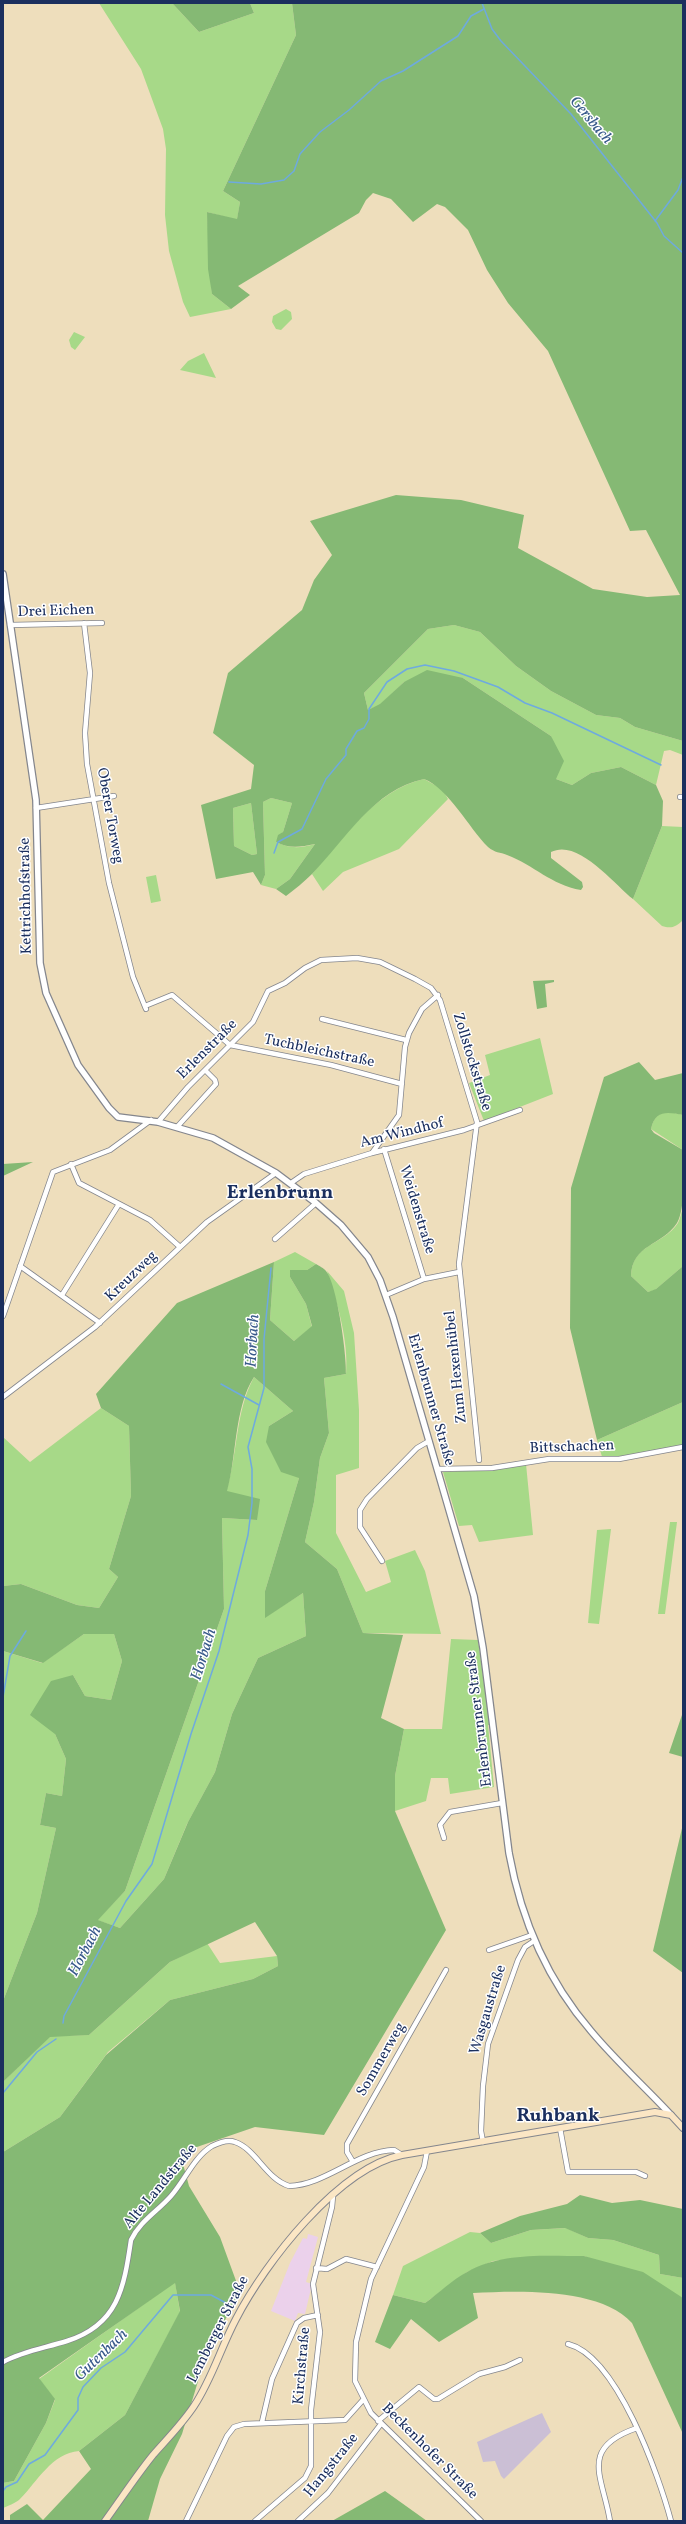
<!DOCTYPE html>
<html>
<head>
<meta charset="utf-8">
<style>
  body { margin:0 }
  #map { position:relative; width:686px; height:2524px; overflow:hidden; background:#eedebc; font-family:Vollkorn,serif }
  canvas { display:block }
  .frame { position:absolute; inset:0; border:4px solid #1b2f5e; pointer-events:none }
</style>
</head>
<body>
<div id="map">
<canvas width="686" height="2524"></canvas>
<div class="frame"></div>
</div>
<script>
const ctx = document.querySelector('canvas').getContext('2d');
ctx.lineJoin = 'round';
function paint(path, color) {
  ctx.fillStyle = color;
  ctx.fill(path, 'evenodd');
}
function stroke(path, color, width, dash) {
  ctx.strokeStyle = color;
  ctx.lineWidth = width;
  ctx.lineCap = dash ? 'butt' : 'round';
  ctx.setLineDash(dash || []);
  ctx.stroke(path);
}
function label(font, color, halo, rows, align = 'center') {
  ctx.font = font + ' Vollkorn,serif';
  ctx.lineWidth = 3;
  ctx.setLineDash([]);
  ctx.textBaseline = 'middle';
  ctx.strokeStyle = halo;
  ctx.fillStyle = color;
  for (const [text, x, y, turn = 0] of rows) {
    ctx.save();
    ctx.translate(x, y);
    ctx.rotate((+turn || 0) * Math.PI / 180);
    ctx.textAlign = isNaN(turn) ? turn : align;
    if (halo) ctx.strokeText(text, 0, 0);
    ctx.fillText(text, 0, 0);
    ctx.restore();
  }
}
paint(new Path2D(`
  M308,2234L318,2237L306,2282L312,2284L305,2314L298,2313L295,2321L271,2311L290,2263L303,2238L307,2239Z`), '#ebd1eb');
paint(new Path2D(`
  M542,2413L551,2432L504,2479L501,2476L495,2461L483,2462L477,2442Z`), '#cbbfd5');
paint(new Path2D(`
  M99,3H172L199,32L254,13L250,3H292L296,35L223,191L240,202L237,220L207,212L212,294L231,309L190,317L183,302L169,251L165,215L166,149L163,129L141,69Z
  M286,309L291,312L292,319L281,330L276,329L272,322L273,316Z
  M74,332L85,337L75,350L71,347L69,340Z
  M204,353L216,378L180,370L188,361Z
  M454,625L480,632L516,666L551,691L596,715L620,718L635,727L683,741V755L670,750L664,751L656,785L621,767L591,773L572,785L556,779L551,736L463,678L404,682L380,705L368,710L364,693L428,629Z
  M424,779L442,789L448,799L399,849L343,872L323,891L312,874C343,838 375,790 424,779Z
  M271,798L292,803L283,832L276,842C290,849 301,848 315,844L290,879L276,889L261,885L265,875L263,802Z
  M251,803L257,854L252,855L234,846L233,808Z
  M662,826L683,827V920C676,927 671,929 662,926L633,899Z
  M156,875L161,901L151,903L146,877Z
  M540,1038L553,1094L484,1121L469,1083L490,1075L485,1055Z
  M666,1111L683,1115V1150L651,1129C653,1119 657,1114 666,1111Z
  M683,1208V1266L655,1290L648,1292L631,1276C632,1243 663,1246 678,1223C680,1219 681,1213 683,1208Z
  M295,1252L316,1264L307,1270H291L290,1277L306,1304L312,1327L294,1341L270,1320L274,1262Z
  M327,1271L344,1291L354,1333L359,1410V1468L336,1475V1533L366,1592L391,1582L385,1561L415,1550L425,1571L441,1634L363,1633L337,1569L305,1542L314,1502L320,1458L329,1433L324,1378L346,1374C349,1341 337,1302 327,1271Z
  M254,1377L293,1411L269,1426L299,1478L265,1591V1617L303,1593L306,1636L258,1658L232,1714L215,1772L187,1824L164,1879L120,1928L97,1920L125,1891L224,1609L222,1518L257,1520L226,1492C238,1454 235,1412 254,1377Z
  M683,1402V1447L603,1460L597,1440Z
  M101,1408L129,1426L131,1496L109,1569L118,1577L99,1608L77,1605L21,1584L3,1586V1437L30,1462Z
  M526,1464L533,1535L479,1542L472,1525L459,1526L443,1472L493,1469Z
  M670,1522H677L665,1614H658Z
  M611,1529L599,1624L588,1623L597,1530Z
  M84,1634H114L122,1661L111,1700L85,1696L73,1675L55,1734L66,1759L62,1796L46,1793L40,1825L56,1828L37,1913L3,2001V1651L42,1663Z
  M451,1639L478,1640L490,1725H488L494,1787L450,1794L448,1778H431L426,1801L395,1811V1776L404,1729H442Z
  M207,1943L220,1963L277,1956L278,1966L253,1979L170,2000L108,2052L60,2117L3,2152V2082L50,2036L89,2035L170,1962Z
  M566,2228L588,2238L613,2240L659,2255L660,2274L683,2278V2298L584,2256L529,2257L493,2261L467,2272L425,2303L393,2295L403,2266L470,2232L480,2233L491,2243L531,2230Z
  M175,2282L180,2312L125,2415L79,2451C52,2453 37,2482 20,2499C16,2503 8,2506 3,2508V2483L14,2481L46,2423L55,2400L39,2379Z`), '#a7d988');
paint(new Path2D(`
  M172,3H250L254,13L199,32Z
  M292,3H683V741L635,727L620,718L596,715L551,691L516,666L480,632L454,625L428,629L364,693L368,710L380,704L404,682L427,670L463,678L551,736L564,761L556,779L572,785L591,773L621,767L656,785L663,801L662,826L633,899C614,884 578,838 551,852V858L582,882L583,887L581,890C551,885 534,865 507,855C500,852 495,853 488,847C469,828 448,788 424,779C373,790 346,839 312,874C304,882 295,889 286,896L276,889L290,879L315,844C300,847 290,849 276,842L278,835L283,832L292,803L271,798L263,802L265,875L261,885L253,872L216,879L201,805L251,789L254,765L213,733L228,673L302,610L314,580L332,555L310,521L396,495L461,500L524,515L518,548L593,589L647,597L680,595L646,530L630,531L548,351L508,303L487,270L468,230L445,207L437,204L413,222L391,199L373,193L366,200L359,213L238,286L250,295L231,309L212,294L208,269L207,212L237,219L240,202L223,191L296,35ZM251,803L257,854L252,855L234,846L233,808Z
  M554,980V982L545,984L547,1007L537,1009L533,981Z
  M639,1062L655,1080L683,1073V1115C667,1112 655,1110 651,1129L654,1133L683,1150C683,1169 686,1208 677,1223C662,1246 632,1244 631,1276L648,1292L656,1289L683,1266V1402L597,1440L570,1328L571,1188L604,1077Z
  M33,1162L3,1176V1164Z
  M274,1262L270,1320L294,1341L312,1326L306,1304L290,1277V1270H307L316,1264C319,1266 324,1268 326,1271C337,1284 347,1356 346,1374L324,1378L329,1433L320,1458L314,1502L305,1542L337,1569L363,1633L403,1635L381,1718L404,1729L395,1776V1811L446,1930L324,2135L255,2127L191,2149L183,2164L189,2186L220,2237L239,2289L237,2300L226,2318L199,2378L182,2434L160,2479L148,2521H10V2515L27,2504L43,2520L91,2469L79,2451L125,2415L180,2311L175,2283L39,2378L55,2399L46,2423L14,2481L3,2483V2152L60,2117L106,2055L170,2000L253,1979L278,1966L277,1956L255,1922L170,1962L89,2035L50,2037L3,2082V2001L37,1913L56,1828L40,1825L46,1793L62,1796L66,1759L55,1734L30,1715L51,1681L73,1675L85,1696L111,1700L122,1661L114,1634H84L43,1663L3,1651V1586L21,1584L77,1605L99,1608L118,1577L109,1569L131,1496L129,1426L101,1408L96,1394L177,1303ZM254,1377L293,1411L269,1426L266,1442L281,1472L299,1478L265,1591V1618L303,1593L306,1636L258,1658L232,1714L215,1772L188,1822L164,1879L120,1928L98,1920L125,1891L224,1609L222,1518L257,1520L260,1499L227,1491C237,1456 234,1408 254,1377Z
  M683,1712V1757L669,1753Z
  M683,1824V1973L653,1951Z
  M580,2195L612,2203L640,2200L683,2209V2278L660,2274L659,2255L613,2240L588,2238L565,2228L531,2230L491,2243L480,2233L520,2216L567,2204Z
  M584,2256L643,2272L683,2298V2434L632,2323C599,2287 518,2291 473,2293L478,2318L439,2342L411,2319L390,2349L375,2342L393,2295L425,2303C439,2293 452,2280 467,2272C501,2252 546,2256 584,2256Z
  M385,2491L427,2521H332Z`), '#85b974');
stroke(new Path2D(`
  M482,3L492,29L501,41L571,114L657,223L664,236L683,253
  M229,182L261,184L284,180L294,171L300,154L320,132L349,110L381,81L403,71L458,36L471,16L484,9
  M655,221L678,190L683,177
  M274,853L278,842L302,829L326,779L346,755V749L357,731L364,728L369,719V709L387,682L407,669L425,665L454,671L498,687L525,703L552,713L661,765
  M221,1384L259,1405
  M3,1697L10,1656L26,1631
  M63,2023L64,2016L126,1901L152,1864L191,1734L219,1651L248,1535L252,1503V1469L248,1447L264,1388V1339L271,1268
  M3,2093L37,2052L56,2039
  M3,2491L6,2487L17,2482L29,2464L45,2455L78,2410V2398L83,2387L101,2368L125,2352L173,2295H211L226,2303`), '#6eaadf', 1.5);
const minor = new Path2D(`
  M84,623L90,673L85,733L87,764L109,883L133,977L146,1009
  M10,625L102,623
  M680,797H683
  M36,808L114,796
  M145,1006L172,995L230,1045L331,1065L402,1084
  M322,1019L406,1040
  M158,1122L188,1087L253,1022L268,991L285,983L305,968L321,960L357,958L380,962L415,979L431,988L440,1000L477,1122L459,1264L479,1460
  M177,1127L216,1084L215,1080L205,1070
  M384,1149L424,1279
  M372,1153L399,1115L405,1047L409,1033L422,1009L438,995
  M71,1164L79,1183L150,1220L180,1247
  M291,1183L304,1174L372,1153L464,1130L520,1110
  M275,1239L316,1203
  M20,1266L100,1323
  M62,1295L119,1204
  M386,1295L424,1279L459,1272
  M3,1316L53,1172L110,1150L151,1120
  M3,1397L95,1327L207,1222L276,1173
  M438,1469L492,1468L549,1459H619L683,1447
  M382,1561L360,1527V1510L367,1499L417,1448L429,1441
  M444,1838L440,1825L450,1812L502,1803
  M489,1950L532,1935
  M560,2128L568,2172H636L645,2176
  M483,2142L481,2131L483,2086L488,2044L518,1960L525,1947L534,1941
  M427,2151L424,2167L371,2279L356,2342L355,2381L371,2413L481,2521
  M353,2162L347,2152V2144L446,1970
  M316,2268L327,2269L346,2259L377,2267
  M568,2344C617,2356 659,2476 671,2521
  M3,2362C23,2351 45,2348 67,2341C118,2325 124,2288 131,2240C140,2221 158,2211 171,2196C185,2180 194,2157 212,2146C218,2143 228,2139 235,2142C256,2149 266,2179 289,2186C326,2185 357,2151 394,2150L402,2155
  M378,2421L419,2387L434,2399H438L479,2374L505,2367L520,2360
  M262,2422L272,2379L297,2323L304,2318L318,2315
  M186,2521L227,2436L234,2427L244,2424L345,2420L363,2400
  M255,2521L305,2478L311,2466V2410L320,2332L313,2284L332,2207L333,2196
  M298,2521L328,2493L381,2424
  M610,2521C603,2477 578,2448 637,2428`);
const tertiary = new Path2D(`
  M3,574L36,800L40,963L46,993L78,1065L109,1108L118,1117L158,1122L213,1138L276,1173L316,1203L341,1225L368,1257L380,1280L393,1317L474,1596L483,1648L509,1853C521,1919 547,1980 591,2031C616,2061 645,2087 671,2115`);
const secondary = new Path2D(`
  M105,2521C121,2499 136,2476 153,2455C167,2439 182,2424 194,2406C212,2379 221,2347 236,2319C265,2263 338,2168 402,2155L655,2112L671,2115L683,2128`);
stroke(minor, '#84868d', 6);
stroke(tertiary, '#84868d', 8);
stroke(secondary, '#84868d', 8);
stroke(minor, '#fff', 4.5);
stroke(tertiary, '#fff', 5.5);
stroke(secondary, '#fbe6c4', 6);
label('15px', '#1b2f5e', '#fff', [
  ["Drei Eichen",56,612,-2],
  ["Oberer Torweg",109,816,80],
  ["Kettrichhofstraße",27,896,-91],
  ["Erlenstraße",208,1050,-45],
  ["Tuchbleichstraße",319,1052,12],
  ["Zollstockstraße",471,1062,73],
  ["Am Windhof",402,1134,-14],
  ["Weidenstraße",416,1210,73],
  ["Kreuzweg",132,1277,-44],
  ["Zum Hexenhübel",457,1367,-96],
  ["Erlenbrunner Straße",430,1400,74],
  ["Bittschachen",572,1448,-2],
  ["Erlenbrunner Straße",480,1719,-97],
  ["Wasgaustraße",489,2010,-73],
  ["Sommerweg",382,2060,-60],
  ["Alte Landstraße",161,2187,-50],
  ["Lemberger Straße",219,2330,-63],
  ["Kirchstraße",303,2366,-85],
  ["Beckenhofer Straße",429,2452,45],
  ["Hangstraße",332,2466,-51]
]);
label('italic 16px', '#385a8b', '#fff', [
  ["Gersbach",590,121,50],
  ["Horbach",254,1341,-87],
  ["Horbach",205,1655,-73],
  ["Horbach",86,1952,-62],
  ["Gutenbach",102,2356,-44]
]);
label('bold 19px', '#1b2f5e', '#fff', [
  ["Erlenbrunn",280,1195],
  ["Ruhbank",558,2118]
]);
</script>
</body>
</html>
